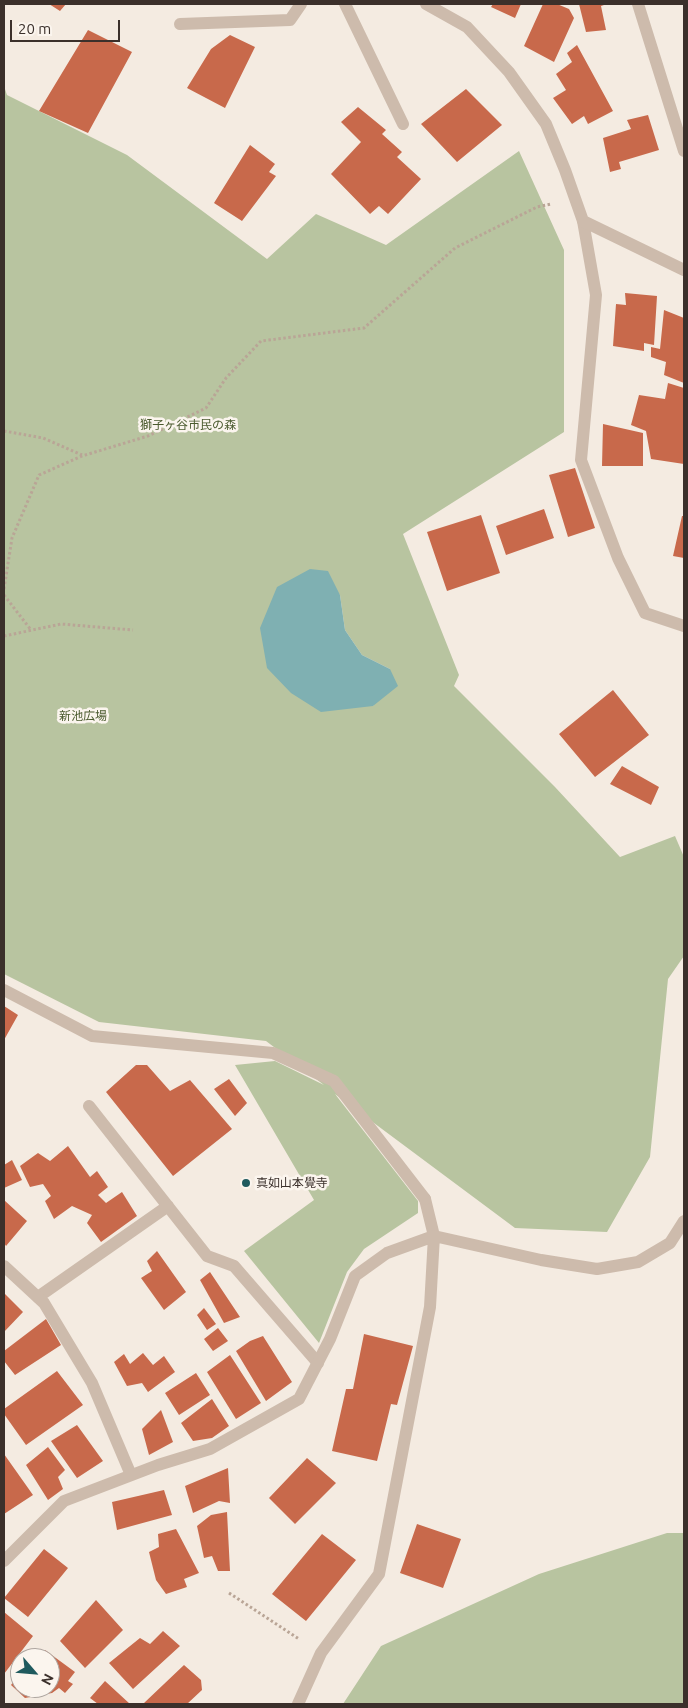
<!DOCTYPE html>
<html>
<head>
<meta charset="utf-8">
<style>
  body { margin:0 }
  #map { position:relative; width:688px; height:1708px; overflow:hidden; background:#f4ebe1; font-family:Ubuntu,sans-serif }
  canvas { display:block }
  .frame { position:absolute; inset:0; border:5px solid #3b302b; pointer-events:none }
  .north { position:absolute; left:10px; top:1648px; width:50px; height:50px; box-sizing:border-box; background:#fbf5ee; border:1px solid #aea6a0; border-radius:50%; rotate:117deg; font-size:14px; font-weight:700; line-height:20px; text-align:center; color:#3b302b }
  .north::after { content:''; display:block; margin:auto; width:18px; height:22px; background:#1f5a5e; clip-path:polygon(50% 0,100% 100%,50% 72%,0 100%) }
  .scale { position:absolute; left:10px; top:20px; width:110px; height:22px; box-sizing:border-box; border:2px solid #3b302b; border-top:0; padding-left:6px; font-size:15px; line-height:18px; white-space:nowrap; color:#3b302b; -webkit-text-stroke:4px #fbf5ee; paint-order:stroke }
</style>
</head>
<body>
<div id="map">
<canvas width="688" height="1708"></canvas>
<div class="frame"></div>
<div class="north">N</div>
<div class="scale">20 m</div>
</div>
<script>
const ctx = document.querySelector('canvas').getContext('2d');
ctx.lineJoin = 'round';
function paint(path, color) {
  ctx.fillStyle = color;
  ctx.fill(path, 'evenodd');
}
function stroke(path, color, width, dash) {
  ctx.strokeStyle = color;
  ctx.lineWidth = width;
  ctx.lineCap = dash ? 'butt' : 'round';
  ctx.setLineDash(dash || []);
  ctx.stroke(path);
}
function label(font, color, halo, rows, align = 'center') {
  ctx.font = font + ' Ubuntu,"Noto Sans JP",sans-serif';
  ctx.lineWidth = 5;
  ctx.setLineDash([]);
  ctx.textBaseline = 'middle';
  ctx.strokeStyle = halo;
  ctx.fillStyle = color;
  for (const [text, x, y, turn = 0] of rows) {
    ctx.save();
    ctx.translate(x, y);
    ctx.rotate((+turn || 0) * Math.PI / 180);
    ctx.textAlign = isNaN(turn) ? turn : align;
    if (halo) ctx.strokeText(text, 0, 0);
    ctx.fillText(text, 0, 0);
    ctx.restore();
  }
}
paint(new Path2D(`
  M4,86L7,95L127,155L267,259L316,214L386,245L519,151L564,250V432L403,534L459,675L454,686L555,787L620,857L675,836L684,857V956L668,979L650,1157L607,1232L515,1228L335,1094L418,1201V1213L364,1249L347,1272L319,1343L244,1251L314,1200L235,1065L275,1061L324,1085L266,1041L99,1022L4,974ZM310,569L340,595L345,630L362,655L390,669L373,706Z
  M667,1533H684V1704H343L381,1646L539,1574Z`), '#b8c4a0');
paint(new Path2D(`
  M310,569L328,571L340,595L345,630L362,655L390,669L398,686L373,706L321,712L291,693L267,668L260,628L277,587Z`), '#7fb0b2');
paint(new Path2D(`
  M49,4H66L60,11Z
  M493,4H521L515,18L491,7Z
  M543,4H557L569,9L574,18L554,62L524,46Z
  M579,4H607L601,6L606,30L586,32Z
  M88,30L132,52L88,133L39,111Z
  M230,35L255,47L225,108L187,88L211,49Z
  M577,45L613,111L588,124L584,116L572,124L553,98L566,90L556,74L572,62L567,53Z
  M466,89L502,125L457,162L421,124Z
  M358,107L386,130L382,134L402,152L397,157L421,179L388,214L379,206L370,214L331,174L361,142L341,122Z
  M648,115L659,150L619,162L621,169L610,172L603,138L631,129L627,120Z
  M250,145L275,164L269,172L276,176L242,221L214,203Z
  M625,293L657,296L654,345L644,343V351L613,346L616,304L626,305Z
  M664,310L684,318V383L664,375L666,362L651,357V347L660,349Z
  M668,383L684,388V464L651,459L646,431L631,425L639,395L665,399Z
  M603,424L643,433V466H602Z
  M575,468L595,528L568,537L549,475Z
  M544,509L554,538L506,555L496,526Z
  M481,515L500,573L447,591L427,532Z
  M682,516H684V558L673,556Z
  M613,690L649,735L595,777L559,734Z
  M622,766L659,787L651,805L610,784Z
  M4,1006L18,1015L4,1040Z
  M136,1065H147L170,1091L190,1080L232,1129L173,1176L106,1092Z
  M229,1079L247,1103L235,1116L214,1089Z
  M68,1146L90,1177L97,1171L108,1187L98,1195L106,1203L122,1192L137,1216L101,1242L87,1223L92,1215L72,1206L54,1219L45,1201L51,1196L43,1184L30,1187L20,1166L38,1153L50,1161Z
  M12,1160L22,1180L4,1188V1165Z
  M4,1200L27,1221L6,1246L4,1243Z
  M157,1251L186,1292L164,1310L141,1278L152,1271L147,1261Z
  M210,1272L240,1317L224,1323L200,1280Z
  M4,1293L23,1312L4,1332Z
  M204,1308L216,1324L207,1330L197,1315Z
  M46,1319L61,1345L15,1375L4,1361V1351Z
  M218,1328L228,1341L213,1351L204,1339Z
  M364,1334L413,1346L397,1405L391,1404L377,1461L332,1451L346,1389H353Z
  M263,1336L292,1382L266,1401L236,1351L250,1341Z
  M143,1353L153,1365L164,1356L175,1372L148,1392L142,1383L127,1386L114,1362L124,1354L130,1364Z
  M230,1355L261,1403L236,1419L207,1372Z
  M57,1371L83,1405L26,1445L4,1414V1409Z
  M196,1373L210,1395L179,1415L165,1393Z
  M212,1399L229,1426L212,1438L193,1441L181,1423Z
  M161,1410L173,1442L149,1455L142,1429Z
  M77,1425L103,1461L77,1478L51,1441Z
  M48,1447L65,1470L58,1477L63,1489L48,1500L26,1465Z
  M4,1454L33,1495L4,1514Z
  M307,1458L336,1483L295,1524L269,1498Z
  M228,1468L230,1503L219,1501L193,1513L185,1486Z
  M164,1490L172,1515L117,1530L112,1502Z
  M227,1512L230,1571H218L212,1556L204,1558L197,1526L211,1515Z
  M417,1524L461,1539L443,1588L400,1573Z
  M176,1529L199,1573L184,1579L187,1587L166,1594L156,1580L149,1552L159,1547L158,1534Z
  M322,1534L356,1560L306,1621L272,1594Z
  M44,1549L68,1568L28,1617L4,1598Z
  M96,1600L123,1630L85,1668L60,1641Z
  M4,1612L33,1636L4,1674Z
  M163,1631L180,1646L133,1689L109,1663L140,1638L150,1644Z
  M45,1650L75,1672L68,1681L73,1684L65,1693L59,1688L52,1693L25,1698L11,1685L20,1673V1688H50V1658H32L34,1655L39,1656Z
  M184,1665L201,1680L202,1690L187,1704H146L144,1703Z
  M105,1681L130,1704H98L90,1698Z`), '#c8694b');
stroke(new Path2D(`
  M4,431L43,438L82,455
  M4,589L12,538L39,475L82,456L148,436L206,408L226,378L261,341L364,328L455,248L537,207L551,204
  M4,595L31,630
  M4,636L61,624L133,630
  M229,1593L299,1639`), '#b9a596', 3, [2.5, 2.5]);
stroke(new Path2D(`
  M345,4L403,124
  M180,24L290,20L301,4
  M583,221L596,295L581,460L618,558L645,613L684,626
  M89,1106L207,1256L234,1266L318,1363
  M425,1199L434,1236
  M38,1297L168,1206`), '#cdbbac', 12);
stroke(new Path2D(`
  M426,4L467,27L509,72L546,124L565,170L583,221L684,270
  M638,4L684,151
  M4,990L92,1036L273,1053L334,1081L425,1199
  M4,1266L44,1303L92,1383L131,1475
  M4,1561L64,1501L158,1465L210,1449L299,1399L330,1339L355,1276L387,1253L434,1236L541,1260L597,1269L638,1262L670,1243L684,1221
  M298,1704L321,1653L379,1574L430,1307L434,1236`), '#cdbbac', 12);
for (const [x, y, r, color] of [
  [246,1183,5,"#1f5a5e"]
]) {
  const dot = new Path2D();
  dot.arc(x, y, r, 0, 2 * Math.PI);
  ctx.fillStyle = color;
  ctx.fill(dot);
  stroke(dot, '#fbf5ee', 2);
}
label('12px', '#4a5a2e', '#fbf5ee', [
  ["獅子ヶ谷市民の森",188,425],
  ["新池広場",83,716]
]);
label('12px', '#3b302b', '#fbf5ee', [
  ["真如山本覺寺",256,1183]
], 'left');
</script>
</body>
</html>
